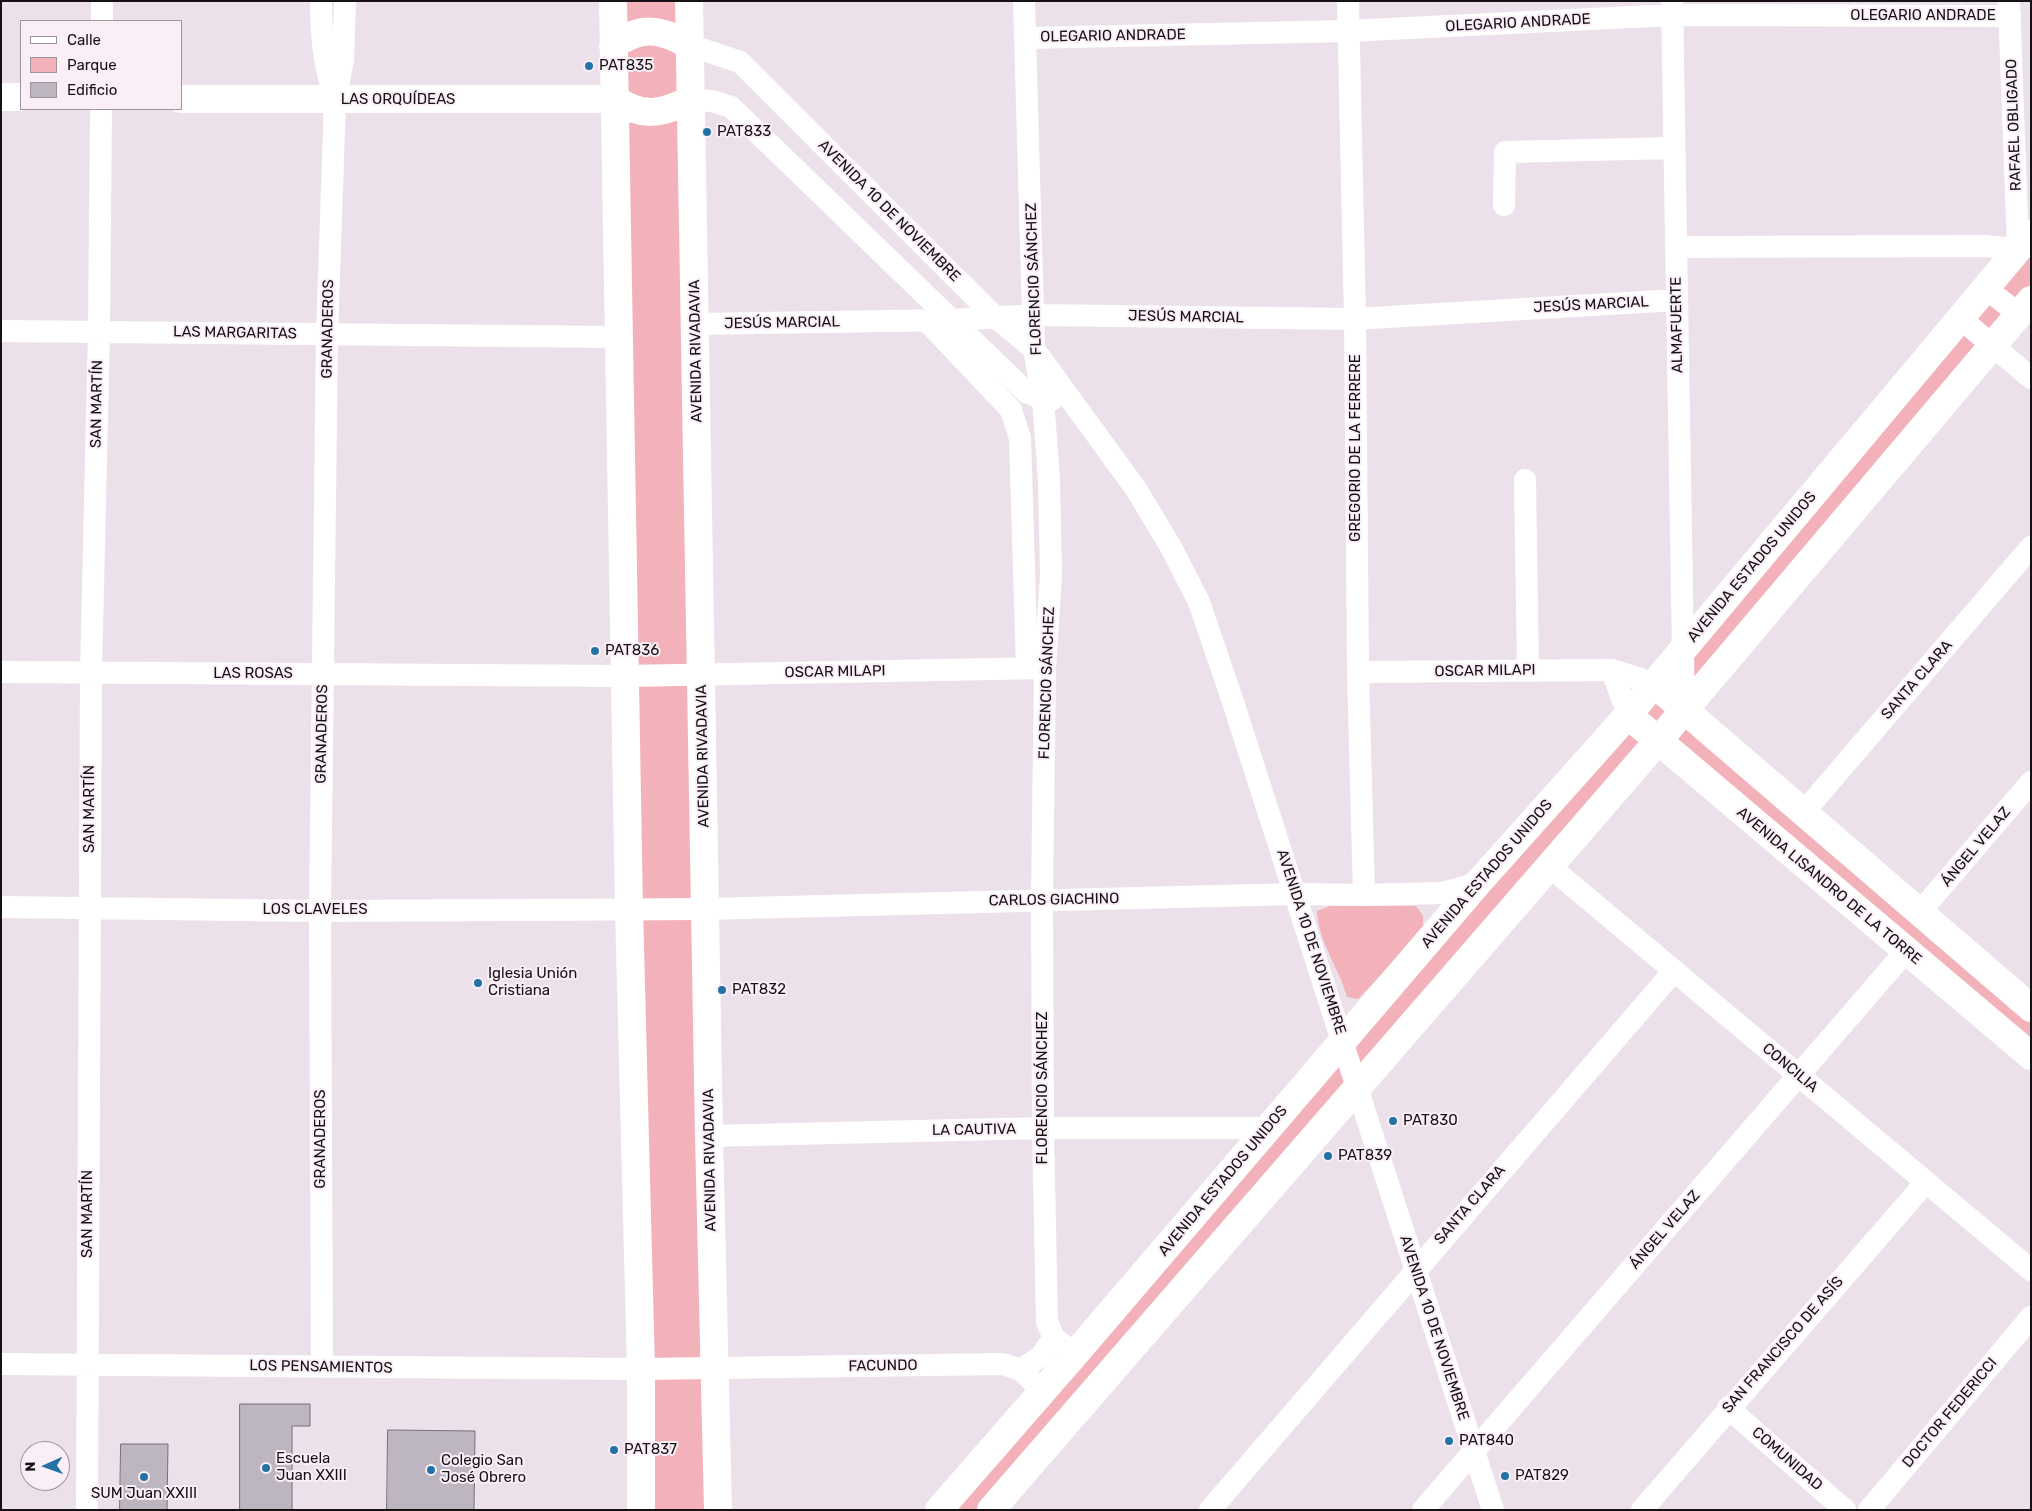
<!DOCTYPE html>
<html>
<head>
<meta charset="utf-8">
<style>
  body { margin:0 }
  #map { position:relative; width:2032px; height:1511px; overflow:hidden; background:#ece1ea; font-family:Rubik,sans-serif }
  canvas { display:block }
  .frame { position:absolute; inset:0; border:2px solid #151114; pointer-events:none }
  .legend { position:absolute; left:20px; top:20px; width:162px; height:90px; box-sizing:border-box; background:#faeef7; border:1px solid #9e969c; margin:0; padding:6px 9px; list-style:none; font-size:15px; color:#151114 }
  .legend li { display:flex; align-items:center; gap:10px; height:25px }
  .legend b { width:25px; border:1px solid #9e969c }
  .north { position:absolute; left:20px; top:1441px; width:50px; height:50px; box-sizing:border-box; background:#faeef7; border:1px solid #9e969c; border-radius:50%; rotate:268deg; font-size:14px; font-weight:700; line-height:20px; text-align:center; color:#151114 }
  .north::after { content:''; display:block; margin:auto; width:18px; height:22px; background:#2273a4; clip-path:polygon(50% 0,100% 100%,50% 72%,0 100%) }
</style>
</head>
<body>
<div id="map">
<canvas width="2032" height="1511"></canvas>
<div class="frame"></div>
<ul class="legend">
<li><b style="height:6px;background:#fff"></b>Calle</li>
<li><b style="height:14px;background:#f3b1ba"></b>Parque</li>
<li><b style="height:14px;background:#bdb6c1"></b>Edificio</li>
</ul>
<div class="north">N</div>
</div>
<script>
const ctx = document.querySelector('canvas').getContext('2d');
ctx.lineJoin = 'round';
function paint(path, color) {
  ctx.fillStyle = color;
  ctx.fill(path, 'evenodd');
}
function stroke(path, color, width, dash) {
  ctx.strokeStyle = color;
  ctx.lineWidth = width;
  ctx.lineCap = dash ? 'butt' : 'round';
  ctx.setLineDash(dash || []);
  ctx.stroke(path);
}
function label(font, color, halo, rows, align = 'center') {
  ctx.font = font + ' Rubik,sans-serif';
  ctx.lineWidth = 4;
  ctx.setLineDash([]);
  ctx.textBaseline = 'middle';
  ctx.strokeStyle = halo;
  ctx.fillStyle = color;
  for (const [text, x, y, turn = 0] of rows) {
    ctx.save();
    ctx.translate(x, y);
    ctx.rotate((+turn || 0) * Math.PI / 180);
    ctx.textAlign = isNaN(turn) ? turn : align;
    if (halo) ctx.strokeText(text, 0, 0);
    ctx.fillText(text, 0, 0);
    ctx.restore();
  }
}
paint(new Path2D(`
  M613,1H689L718,1510H641Z
  M2031,234V300L1684,711L2031,1008V1056L1658,742L991,1510H939Z
  M1330,906H1416L1423,916V930L1358,999L1347,997C1339,968 1318,941 1317,911Z`), '#f3b1ba');
const building = new Path2D(`
  M240,1404H310V1426H292V1510H240Z
  M388,1430L475,1431L474,1510H387Z
  M121,1444H168L167,1510H120Z`);
paint(building, '#bdb6c1');
stroke(building, '#766f79', 1);
stroke(new Path2D(`
  M321,1C321,38 324,64 335,99
  M1024,1L1034,349L1043,399L1049,480L1051,575L1045,668L1042,900L1043,1128L1047,1322L1054,1338L1075,1354
  M1348,1L1355,319L1358,672L1364,895
  M1672,1L1684,711
  M102,21V1
  M1026,38L1348,31L1672,15L2010,16
  M689,45L740,62L994,316L1034,349L1136,489L1172,549L1199,602L1232,699L1493,1510
  M690,100L712,101L731,107L1026,392L1043,399L1052,400
  M1504,205L1505,152L1674,148
  M1676,247L1983,246L2018,249L2009,2
  M1985,288L2019,314
  M1960,318L2031,378
  M926,320L1011,410L1020,438L1027,668
  M696,324L953,320L1035,315L1355,319L1677,300
  M1,331L618,337
  M1525,480L1528,670
  M1612,670L1628,715
  M1,672L625,676L1045,668
  M1358,672L1612,670L1653,683
  M1803,813L2031,547
  M1549,866L2031,1270
  M1,907L320,911L706,909L1296,894L1364,895L1442,893L1478,883
  M1920,912L2031,782
  M709,1136L1043,1128H1269
  M1,1364L641,1369L1003,1364L1021,1370L1042,1390
  M322,1367L320,911L327,334L335,101L343,60L345,1
  M1021,1370L1041,1356L1054,1338
  M1728,1408L1845,1510
  M87,1510L91,673L99,331L101,109
  M1210,1510L1674,971
  M1423,1510L1906,951
  M1642,1510L1926,1182
  M1869,1510L2031,1317`), '#fff', 22);
stroke(new Path2D(`
  M613,1L629,909L641,1369V1510
  M689,1L709,1136L718,1510
  M613,46C641,25 661,29 689,45
  M1,97H21
  M181,99H615C642,118 661,114 690,100
  M1653,683L2031,1008
  M1628,715L2031,1056
  M939,1510L1075,1354L1478,883L1628,715L2031,234
  M991,1510L1658,741L2031,300`), '#fff', 28);
for (const [x, y, r, color] of [
  [589,66,5,"#2273a4"],
  [707,132,5,"#2273a4"],
  [595,651,5,"#2273a4"],
  [478,983,5,"#2273a4"],
  [722,990,5,"#2273a4"],
  [1393,1121,5,"#2273a4"],
  [1328,1156,5,"#2273a4"],
  [1449,1441,5,"#2273a4"],
  [614,1450,5,"#2273a4"],
  [266,1468,5,"#2273a4"],
  [431,1470,5,"#2273a4"],
  [1505,1476,5,"#2273a4"],
  [144,1477,5,"#2273a4"]
]) {
  const dot = new Path2D();
  dot.arc(x, y, r, 0, 2 * Math.PI);
  ctx.fillStyle = color;
  ctx.fill(dot);
  stroke(dot, '#faeef7', 2);
}
label('15px', '#151114', '#faeef7', [
  ["OLEGARIO ANDRADE",1923,16],
  ["OLEGARIO ANDRADE",1518,23,-3],
  ["OLEGARIO ANDRADE",1113,36,-1],
  ["LAS ORQUÍDEAS",398,100],
  ["RAFAEL OBLIGADO",2014,125,-92],
  ["AVENIDA 10 DE NOVIEMBRE",889,211,45],
  ["FLORENCIO SÁNCHEZ",1034,279,-92],
  ["JESÚS MARCIAL",1591,305,-3],
  ["JESÚS MARCIAL",1186,317,1],
  ["JESÚS MARCIAL",782,323,-1],
  ["ALMAFUERTE",1677,325,-91],
  ["GRANADEROS",328,329,-89],
  ["LAS MARGARITAS",235,333,1],
  ["AVENIDA RIVADAVIA",696,351,-91],
  ["SAN MARTÍN",97,404,-89],
  ["GREGORIO DE LA FERRERE",1356,448,-90],
  ["AVENIDA ESTADOS UNIDOS",1752,567,-50],
  ["OSCAR MILAPI",1485,671,-1],
  ["OSCAR MILAPI",835,672,-1],
  ["LAS ROSAS",253,674],
  ["SANTA CLARA",1917,680,-49],
  ["FLORENCIO SÁNCHEZ",1047,683,-88],
  ["GRANADEROS",322,734,-89],
  ["AVENIDA RIVADAVIA",703,756,-91],
  ["SAN MARTÍN",90,809,-90],
  ["ÁNGEL VELAZ",1976,847,-50],
  ["AVENIDA ESTADOS UNIDOS",1487,874,-49],
  ["AVENIDA LISANDRO DE LA TORRE",1829,886,40],
  ["CARLOS GIACHINO",1054,900,-1],
  ["LOS CLAVELES",315,910],
  ["AVENIDA 10 DE NOVIEMBRE",1311,942,72],
  ["CONCILIA",1790,1068,40],
  ["FLORENCIO SÁNCHEZ",1043,1088,-90],
  ["LA CAUTIVA",974,1130,-1],
  ["GRANADEROS",321,1139,-90],
  ["AVENIDA RIVADAVIA",710,1160,-91],
  ["AVENIDA ESTADOS UNIDOS",1223,1181,-50],
  ["SANTA CLARA",1470,1205,-49],
  ["SAN MARTÍN",88,1214,-90],
  ["ÁNGEL VELAZ",1665,1230,-49],
  ["AVENIDA 10 DE NOVIEMBRE",1434,1328,72],
  ["SAN FRANCISCO DE ASÍS",1783,1345,-49],
  ["FACUNDO",883,1366,-1],
  ["LOS PENSAMIENTOS",321,1367,1],
  ["DOCTOR FEDERICCI",1950,1413,-50],
  ["COMUNIDAD",1787,1459,41]
]);
label('15px', '#151114', '#faeef7', [
  ["PAT835",599,66],
  ["PAT833",717,132],
  ["PAT836",605,651],
  ["Iglesia Unión",488,974],
  ["Cristiana",488,991],
  ["PAT832",732,990],
  ["PAT830",1403,1121],
  ["PAT839",1338,1156],
  ["PAT840",1459,1441],
  ["PAT837",624,1450],
  ["Escuela",276,1459],
  ["Juan XXIII",276,1476],
  ["Colegio San",441,1461],
  ["José Obrero",441,1478],
  ["PAT829",1515,1476],
  ["SUM Juan XXIII",144,1494,"center"]
], 'left');
</script>
</body>
</html>
